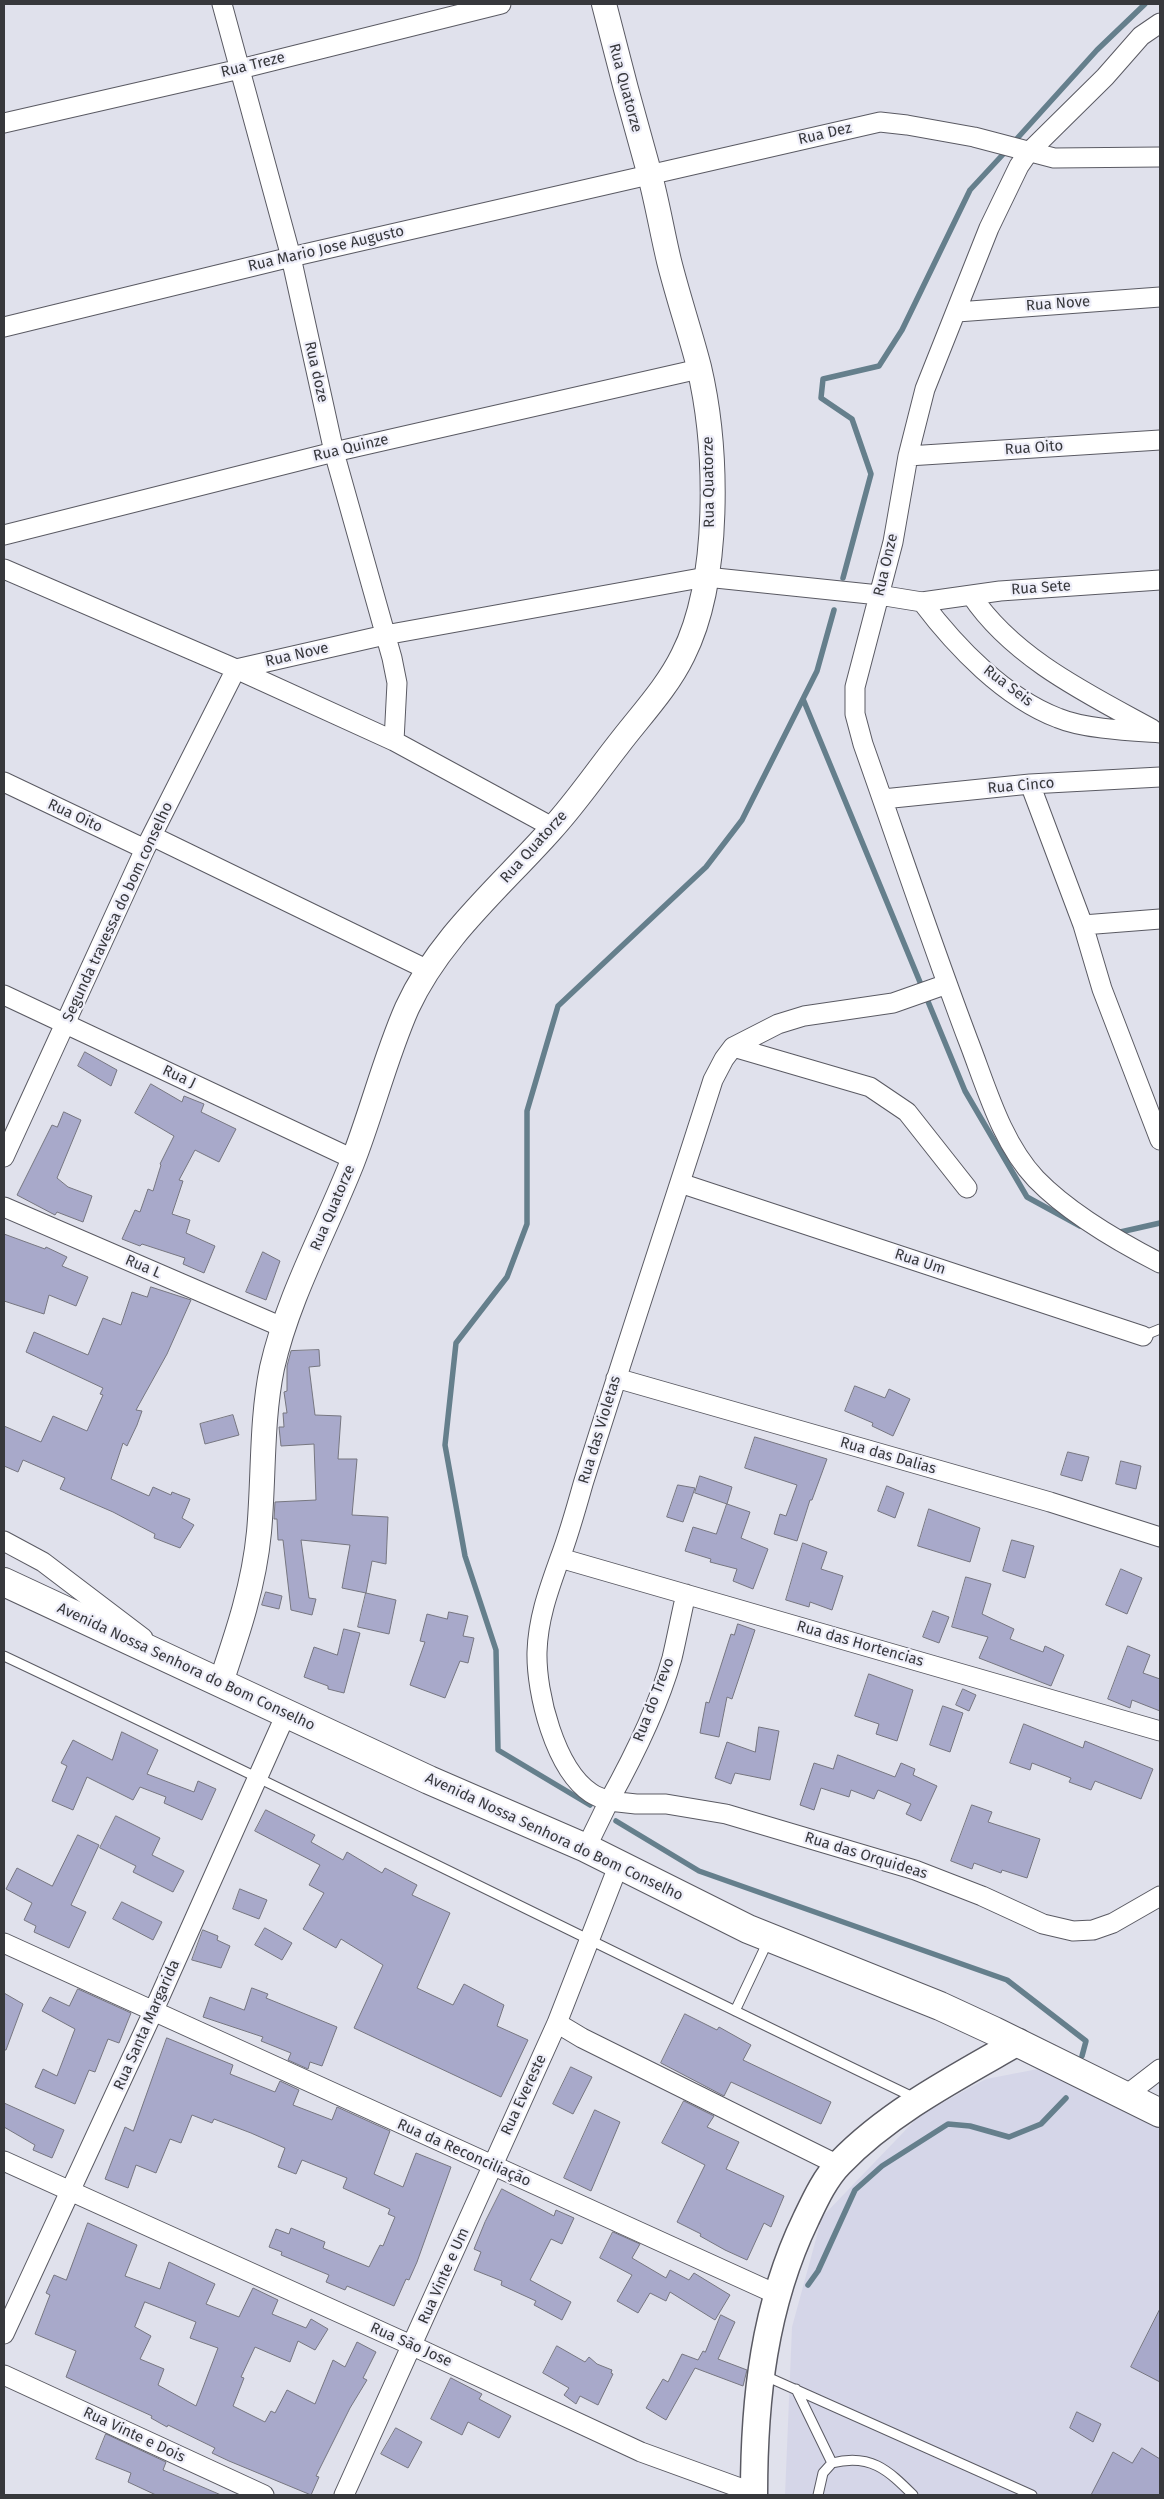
<!DOCTYPE html>
<html>
<head>
<meta charset="utf-8">
<style>
  body { margin:0 }
  #map { position:relative; width:1164px; height:2499px; overflow:hidden; background:#e0e1ec; font-family:"Fira Sans",sans-serif }
  canvas { display:block }
  .frame { position:absolute; inset:0; border:5px solid #37383c; pointer-events:none }
</style>
</head>
<body>
<div id="map">
<canvas width="1164" height="2499"></canvas>
<div class="frame"></div>
</div>
<script>
const ctx = document.querySelector('canvas').getContext('2d');
ctx.lineJoin = 'round';
function paint(path, color) {
  ctx.fillStyle = color;
  ctx.fill(path, 'evenodd');
}
function stroke(path, color, width, dash) {
  ctx.strokeStyle = color;
  ctx.lineWidth = width;
  ctx.lineCap = dash ? 'butt' : 'round';
  ctx.setLineDash(dash || []);
  ctx.stroke(path);
}
function label(font, color, halo, rows, align = 'center') {
  ctx.font = font + ' "Fira Sans",sans-serif';
  ctx.lineWidth = 4.5;
  ctx.setLineDash([]);
  ctx.textBaseline = 'middle';
  ctx.strokeStyle = halo;
  ctx.fillStyle = color;
  for (const [text, x, y, turn = 0] of rows) {
    ctx.save();
    ctx.translate(x, y);
    ctx.rotate((+turn || 0) * Math.PI / 180);
    ctx.textAlign = isNaN(turn) ? turn : align;
    if (halo) ctx.strokeText(text, 0, 0);
    ctx.fillText(text, 0, 0);
    ctx.restore();
  }
}
paint(new Path2D(`
  M1038,2069L1160,2128V2495H785L792,2327L822,2217L920,2115L986,2079Z`), '#d5d6e8');
stroke(new Path2D(`
  M1013,143L1097,50L1145,4
  M843,578L871,474L852,419L821,398L823,379L879,366L902,330L970,190L1007,150
  M803,699L965,1091L1027,1197L1080,1226
  M1116,1233L1160,1223
  M590,1805L498,1750L496,1650L465,1556L445,1445L456,1343L507,1277L527,1224V1111L558,1006L706,867L742,820L817,671L834,610
  M616,1821L699,1871L1007,1980L1086,2041L1082,2056
  M808,2285L818,2271L855,2190L882,2166L948,2124L970,2126L1009,2137L1041,2124L1066,2098`), '#657f8c', 5.5);
const building = new Path2D(`
  M85,1052L117,1070L111,1086L78,1066Z
  M151,1084L182,1102L184,1096L204,1104L201,1112L236,1129L219,1162L195,1150L179,1180L183,1181L172,1214L190,1220L186,1233L215,1246L204,1273L183,1264L185,1258L142,1244L140,1246L122,1239L135,1210L140,1212L148,1189L153,1191L161,1165L160,1164L174,1136L135,1113Z
  M64,1112L81,1120L57,1178L68,1187L92,1196L83,1222L57,1212L55,1215L17,1195L52,1125L57,1127Z
  M4,1234L45,1249L46,1247L67,1257L62,1266L88,1277L76,1306L49,1295L44,1314L4,1301Z
  M263,1252L280,1261L266,1300L246,1292Z
  M151,1287L191,1300L167,1354L136,1410L142,1411L137,1425L127,1446L123,1443L111,1479L149,1496L153,1487L171,1495L172,1492L190,1499L182,1518L194,1525L180,1548L154,1538L155,1534L113,1512L60,1489L65,1478L23,1460L18,1472L4,1466V1426L41,1442L53,1416L87,1431L103,1395L100,1394L103,1388L26,1352L34,1332L88,1355L103,1318L121,1325L132,1292L147,1297Z
  M319,1350L320,1366L309,1367L315,1415L341,1416L338,1459H357L352,1515L388,1517L386,1564L372,1561L366,1593L342,1588L350,1545L301,1540L309,1598L316,1599L312,1615L291,1610L283,1540H278L277,1519H274L275,1502L316,1500L314,1444L281,1446L279,1427H284L283,1413H287L284,1392L287,1391V1366L291,1351Z
  M855,1386L885,1398L889,1389L910,1399L893,1436L872,1426L873,1423L845,1411Z
  M233,1415L239,1435L205,1444L200,1424Z
  M755,1437L827,1459L812,1500H810L797,1541L774,1534L780,1514L786,1516L797,1485L745,1468Z
  M1068,1452L1089,1457L1082,1481L1061,1475Z
  M1121,1461L1141,1466L1136,1489L1116,1484Z
  M700,1476L732,1487L727,1504L695,1493Z
  M678,1485L695,1488L683,1522L667,1517Z
  M887,1486L904,1493L895,1518L878,1511Z
  M727,1504L750,1512L741,1538L768,1549L753,1589L733,1581L737,1569L710,1562L711,1559L685,1551L693,1527L716,1534Z
  M929,1509L980,1528L970,1562L918,1546Z
  M1012,1540L1034,1546L1025,1578L1003,1571Z
  M803,1543L827,1552L821,1569L843,1576L832,1610L810,1602L809,1607L786,1600Z
  M1121,1569L1142,1578L1127,1614L1106,1605Z
  M966,1577L991,1584L982,1614L1014,1629L1010,1639L1043,1652L1045,1646L1064,1655L1051,1686L979,1658L988,1637L952,1627Z
  M266,1592L282,1596L279,1609L262,1605Z
  M366,1593L396,1600L389,1634L358,1627Z
  M933,1611L949,1617L939,1643L923,1637Z
  M449,1612L468,1616L463,1636L474,1638L468,1663L460,1661L445,1698L410,1685L425,1642L420,1641L427,1614L447,1619Z
  M738,1624L755,1630L732,1699L727,1697L719,1737L700,1733L706,1702L709,1703L731,1634L734,1635Z
  M344,1629L360,1633L344,1693L328,1689V1686L304,1677L314,1647L337,1655Z
  M1128,1646L1150,1655L1143,1673L1160,1679V1711L1132,1700L1130,1708L1108,1699Z
  M869,1674L913,1690L897,1741L876,1734L879,1724L855,1716Z
  M963,1689L976,1695L969,1711L956,1705Z
  M943,1706L963,1713L950,1752L930,1745Z
  M1024,1724L1083,1748L1085,1741L1153,1769L1141,1799L1095,1781L1091,1790L1069,1782L1071,1778L1032,1763L1030,1770L1010,1763Z
  M759,1727L779,1731L770,1780L735,1773L731,1784L715,1778L727,1742L755,1752Z
  M122,1732L158,1750L147,1774L194,1792L198,1781L216,1789L202,1820L164,1803L166,1797L140,1787L133,1800L87,1777L73,1810L52,1801L67,1766L61,1763L73,1740L112,1760Z
  M838,1755L895,1777L901,1763L915,1769L913,1775L937,1786L921,1821L906,1814L911,1804L878,1790L874,1799L851,1790L849,1797L821,1788L814,1810L800,1805L814,1763L833,1769Z
  M972,1805L992,1812L988,1822L1040,1839L1027,1878L1002,1870L1001,1873L974,1863L972,1869L951,1861Z
  M266,1810L315,1835L311,1842L343,1860L347,1852L382,1873L385,1868L417,1885L412,1895L450,1913L417,1988L453,2005L464,1984L504,2005L497,2026L528,2040L501,2097L354,2028L383,1965L341,1939L336,1948L303,1929L324,1893L309,1885L320,1865L255,1831Z
  M116,1816L160,1838L152,1855L184,1871L173,1892L133,1872L136,1866L100,1848Z
  M78,1835L99,1845L71,1905L86,1912L69,1948L34,1932L36,1926L24,1920L32,1903L6,1889L17,1868L52,1886Z
  M240,1889L267,1900L259,1919L233,1909Z
  M122,1902L162,1922L153,1940L113,1919Z
  M265,1928L292,1943L282,1960L255,1945Z
  M203,1930L218,1936L217,1940L230,1946L221,1968L192,1960Z
  M252,1988L268,1994L266,1998L337,2027L322,2066L310,2062L308,2069L288,2060L291,2053L261,2041L263,2037L203,2017L210,1997L244,2010Z
  M78,1989L131,2013L119,2043L108,2039L95,2072L89,2070L75,2104L35,2087L43,2069L57,2076L75,2029L42,2011L50,1997L69,2006Z
  M4,1993L23,2004L6,2050H4Z
  M685,2014L717,2030L719,2027L751,2045L743,2060L831,2102L821,2124L731,2082L724,2096L661,2063Z
  M167,2038L233,2065L230,2074L275,2092L280,2081L299,2090L293,2105L332,2120L337,2107L390,2131L374,2174L403,2187L416,2153L451,2167L417,2262L409,2280L406,2279L394,2306L347,2286L345,2290L326,2282L329,2275L281,2255L282,2252L269,2247L276,2229L289,2234L291,2228L325,2242L323,2248L369,2267L380,2245L383,2246L395,2217L388,2214L390,2209L343,2188L347,2178L302,2160L296,2174L278,2167L285,2148L251,2133L214,2119L212,2123L192,2115L181,2143L170,2139L156,2173L136,2165L128,2188L105,2179L125,2127L133,2131Z
  M571,2067L592,2077L573,2114L553,2104Z
  M684,2101L714,2116L707,2127L739,2142L726,2169L784,2196L771,2227L764,2223L747,2260L725,2250L700,2236L701,2234L677,2222L705,2165L662,2143Z
  M4,2103L64,2130L52,2158L33,2150L35,2145L4,2127Z
  M595,2110L620,2122L591,2191L564,2178Z
  M502,2189L554,2216L556,2210L574,2218L562,2244L551,2239L530,2280L571,2302L562,2320L534,2305L536,2301L501,2285L502,2281L474,2270L481,2252L474,2249L485,2222Z
  M88,2223L137,2245L125,2276L160,2289L169,2262L215,2284L206,2304L239,2317L253,2288L278,2300L272,2314L306,2328L311,2319L328,2329L315,2350L298,2341L290,2362L255,2347L241,2377L244,2378L233,2406L265,2422L271,2411L275,2413L287,2390L315,2404L333,2360L345,2367L357,2342L376,2352L363,2378L367,2380L350,2408L316,2476L319,2477L311,2495L229,2461L212,2453L215,2448L168,2425L167,2427L151,2418L152,2416L66,2377L76,2351L35,2334L50,2295L46,2293L54,2275L66,2280ZM145,2302L196,2322L190,2338L218,2348L196,2406L158,2385L164,2369L140,2359L151,2336L135,2327Z
  M613,2232L640,2244L632,2258L666,2278L670,2270L689,2280L694,2273L730,2295L715,2320L670,2292L666,2301L650,2293L638,2313L617,2301L632,2275L600,2258Z
  M1160,2309V2382L1131,2367Z
  M721,2315L735,2322L718,2359L747,2370L743,2386L695,2368L666,2420L646,2408L663,2379L668,2382L682,2354L698,2360L703,2351L705,2352Z
  M557,2346L585,2362L589,2357L597,2364L612,2370L611,2373L613,2374L598,2405L580,2396L576,2404L564,2395L569,2388L543,2373Z
  M451,2378L482,2394L479,2399L511,2416L499,2438L468,2422L462,2435L431,2419Z
  M1077,2412L1101,2424L1093,2442L1070,2428Z
  M396,2428L422,2442L408,2468L381,2454Z
  M106,2434L166,2462L163,2470L221,2495H156L128,2482L131,2473L96,2459Z
  M1142,2448L1160,2459V2495H1091L1113,2452L1132,2463Z`);
paint(building, '#a8a9ca');
stroke(building, '#767680', 1);
const service = new Path2D(`
  M1143,1336L1160,1329
  M4,1656C309,1800 611,1952 915,2098
  M735,2011L769,1939
  M763,2375L1032,2495
  M796,2389L832,2463C870,2453 888,2470 913,2495
  M818,2495L823,2473L832,2463`);
const minor = new Path2D(`
  M222,4L291,257L334,452L392,658L397,683L394,741
  M1160,23L1141,36L1105,77L1028,153L1019,166L989,228L925,389L908,456L893,542L855,687V714L863,744C898,843 931,942 968,1040C986,1086 1001,1142 1036,1179C1068,1212 1119,1242 1160,1263
  M4,123L240,69L501,4
  M957,312L1160,297
  M4,327L291,257L880,122L907,125L974,137L1054,158L1160,157
  M908,456L1160,440
  M4,535L334,452L699,369
  M4,569L236,669L394,741L554,828
  M971,595C1013,658 1088,694 1152,729
  M922,602L1000,591L1160,580
  M236,669L385,635L706,577L879,595L922,602C956,647 1005,698 1058,718C1084,729 1131,731 1160,733
  M4,782L145,849
  M1030,784L1083,925L1102,989L1160,1140
  M883,799L1030,784L1160,777
  M152,836L428,970
  M1083,925L1160,919
  M4,995L353,1159
  M733,1047L870,1087L907,1112L967,1188
  M4,1157L145,849L236,669
  M680,1183L1143,1336
  M4,1207L282,1327
  M616,1378L1050,1502L1160,1537
  M4,1541L43,1562L143,1638
  M560,1558L1160,1731
  M686,1594C681,1615 677,1637 672,1658C658,1708 634,1756 609,1801C603,1799 597,1797 591,1793C555,1769 536,1693 537,1652C538,1618 549,1589 560,1558C569,1534 576,1509 583,1484C625,1349 670,1215 713,1080L724,1059L733,1047L778,1024L804,1016L893,1003L947,984
  M586,1848L609,1801L636,1804H666L726,1814L915,1870L982,1896L1043,1924L1073,1931L1093,1930L1113,1923L1160,1896
  M4,1943L776,2294
  M557,2023L582,2038L838,2165
  M1125,2096L1160,2069
  M4,2161L413,2346L641,2452L754,2493
  M4,2334L153,2012L286,1714
  M4,2375L264,2495
  M344,2495L557,2023L619,1864`);
const tertiary = new Path2D(`
  M221,1682C238,1632 254,1585 259,1532C264,1478 261,1421 272,1368C288,1297 325,1231 352,1163C372,1112 385,1058 407,1008C439,938 500,887 550,831C575,804 596,773 618,745C640,716 667,688 683,655C721,580 718,448 699,367C690,332 678,297 669,261C662,232 657,201 649,172C633,116 618,60 604,4`);
const secondary = new Path2D(`
  M754,2495C754,2399 764,2306 806,2219C815,2200 825,2178 840,2163C889,2112 957,2077 1018,2042`);
const primary = new Path2D(`
  M4,1582L429,1780L586,1848L748,1929L940,2006L994,2031L1160,2113`);
stroke(service, '#5a5a63', 11);
stroke(minor, '#5a5a63', 21);
stroke(tertiary, '#5a5a63', 26);
stroke(secondary, '#5a5a63', 29);
stroke(primary, '#5a5a63', 30);
stroke(service, '#fff', 9);
stroke(minor, '#fff', 19);
stroke(tertiary, '#fff', 24);
stroke(secondary, '#fff', 26);
stroke(primary, '#fff', 28);
label('15px', '#37383c', '#eeeef9', [
  ["Rua Treze",253,65,-14],
  ["Rua Quatorze",625,88,75],
  ["Rua Dez",825,134,-13],
  ["Rua Mario Jose Augusto",326,249,-13],
  ["Rua Nove",1058,304,-4],
  ["Rua doze",316,372,77],
  ["Rua Quinze",351,448,-13],
  ["Rua Oito",1034,448,-4],
  ["Rua Quatorze",709,482,-91],
  ["Rua Onze",886,565,-77],
  ["Rua Sete",1041,588,-4],
  ["Rua Nove",297,655,-13],
  ["Rua Seis",1008,686,37],
  ["Rua Cinco",1021,786,-5],
  ["Rua Oito",75,816,25],
  ["Rua Quatorze",534,847,-48],
  ["Segunda travessa do bom conselho",118,912,-65],
  ["Rua J",179,1077,25],
  ["Rua Quatorze",333,1208,-67],
  ["Rua Um",920,1262,18],
  ["Rua L",143,1267,23],
  ["Rua das Violetas",600,1430,-73],
  ["Rua das Dalias",888,1456,16],
  ["Rua das Hortencias",860,1644,16],
  ["Avenida Nossa Senhora do Bom Conselho",186,1667,25],
  ["Rua do Trevo",654,1700,-69],
  ["Avenida Nossa Senhora do Bom Conselho",554,1837,25],
  ["Rua das Orquideas",866,1856,17],
  ["Rua Santa Margarida",147,2025,-66],
  ["Rua Evereste",524,2095,-65],
  ["Rua da Reconciliação",464,2153,24],
  ["Rua Vinte e Um",444,2276,-66],
  ["Rua São Jose",411,2345,24],
  ["Rua Vinte e Dois",134,2435,25]
]);
</script>
</body>
</html>
